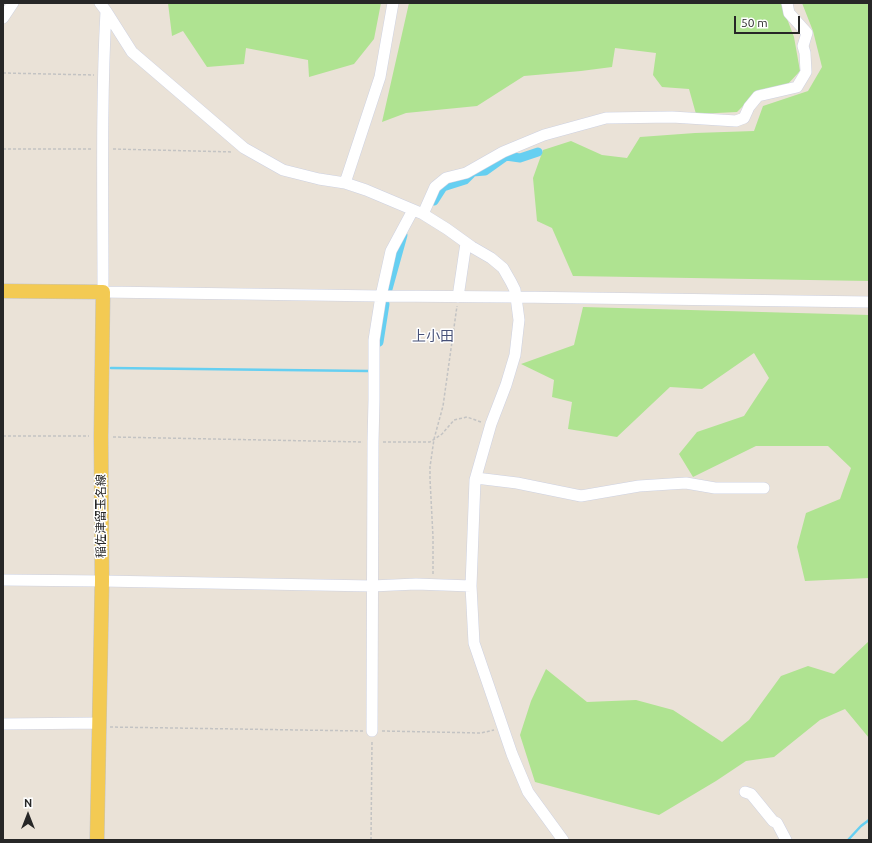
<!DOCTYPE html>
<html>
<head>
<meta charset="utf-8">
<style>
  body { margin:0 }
  #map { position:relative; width:872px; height:843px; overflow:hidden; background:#eae2d7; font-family:Ubuntu,sans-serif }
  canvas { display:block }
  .frame { position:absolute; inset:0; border:4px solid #272727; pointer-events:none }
  .north { position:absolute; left:8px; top:795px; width:40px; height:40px; -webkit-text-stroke:3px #fff; paint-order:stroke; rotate:0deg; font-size:11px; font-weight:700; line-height:16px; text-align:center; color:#272727 }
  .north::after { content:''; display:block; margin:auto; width:14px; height:18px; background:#272727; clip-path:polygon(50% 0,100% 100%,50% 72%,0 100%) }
  .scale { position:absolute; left:734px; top:16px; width:66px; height:18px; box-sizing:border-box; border:2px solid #272727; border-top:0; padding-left:5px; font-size:12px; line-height:14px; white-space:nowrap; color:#272727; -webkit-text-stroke:3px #fff; paint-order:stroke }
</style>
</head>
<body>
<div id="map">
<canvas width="872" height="843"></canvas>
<div class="frame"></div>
<div class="north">N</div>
<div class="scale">50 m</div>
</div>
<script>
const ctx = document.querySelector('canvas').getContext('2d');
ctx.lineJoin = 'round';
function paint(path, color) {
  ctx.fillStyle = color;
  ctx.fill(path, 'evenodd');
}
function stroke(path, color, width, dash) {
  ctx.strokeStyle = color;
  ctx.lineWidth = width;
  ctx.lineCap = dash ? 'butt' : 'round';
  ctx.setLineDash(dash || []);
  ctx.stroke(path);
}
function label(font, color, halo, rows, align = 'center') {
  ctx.font = font + ' Ubuntu,"Noto Sans JP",sans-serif';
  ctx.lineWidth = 3;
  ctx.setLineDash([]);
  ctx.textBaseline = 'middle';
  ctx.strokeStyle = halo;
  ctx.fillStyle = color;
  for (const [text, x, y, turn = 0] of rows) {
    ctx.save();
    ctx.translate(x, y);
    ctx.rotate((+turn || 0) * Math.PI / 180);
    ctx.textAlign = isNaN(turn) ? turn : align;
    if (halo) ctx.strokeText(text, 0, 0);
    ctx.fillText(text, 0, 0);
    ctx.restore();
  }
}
paint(new Path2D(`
  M168,3H381L374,39L354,64L309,77L308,60L246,48L244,64L207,67L183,31L172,36Z
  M409,3H781L794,37L800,71L787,85L759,90L737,112L696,114L689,89L662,87L653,75L656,53L615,48L612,67L581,71L524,76L477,106L406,113L382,122Z
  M802,3H869V281L573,276L552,228L537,221L533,178L543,150L571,141L602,155L627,158L640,137L695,133L754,131L763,106L808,91L822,67L813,31Z
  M583,307L869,315V578L805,581L797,547L806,513L840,499L851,468L828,446H756L693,477L679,454L697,432L744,416L769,378L754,353L702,389L670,387L617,437L568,429L572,402L552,397L554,380L521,364L574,345Z
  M869,641V738L845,709L820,720L774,757L746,761L716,781L659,815L535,782L520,735L531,701L546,669L587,702L636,700L673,710L722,742L749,720L781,676L808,666L834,674Z`), '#afe391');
stroke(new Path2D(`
  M111,368L368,371
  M848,840L861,826L869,820`), '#66cff1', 2.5);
stroke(new Path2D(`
  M434,201L443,187L465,180L473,172L485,171L506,156L520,158L538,152
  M388,289L403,235
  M379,342L385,304`), '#66cff1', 9);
const minor = new Path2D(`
  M100,3L106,11L132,52L244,148L283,170L319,179L345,183L366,190L423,214L447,229L472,247L491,258L503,268L511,282L515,290L516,297L519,320L515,355L506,385L491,424L475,480L471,586L474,643L512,754L528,792L563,840
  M106,11C101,104 103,198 103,292L381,296L516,297L869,302
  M3,18L13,3
  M345,183L380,77L393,3
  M423,214L435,187L446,178L466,173L503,152L544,135L606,118L672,117L736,121L744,118L749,107L758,96L797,87L806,72L805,53L803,46L807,33L789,13L787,3
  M458,297L466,243
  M476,478L517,483L581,496L639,486L686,483L715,488H764
  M3,580L102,581L372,586L416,584L471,586
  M3,724L97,723L98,726
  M372,731L373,442L374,400V340L381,296L391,251L413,210
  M745,792L751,794L773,821L777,823L786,840`);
const major = new Path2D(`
  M3,291L103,292L101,436L102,581L97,840`);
stroke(minor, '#cdd1e1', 12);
stroke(major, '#c3c3c3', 15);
stroke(new Path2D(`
  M3,73L94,75
  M3,149H93
  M113,149L233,152
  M3,436H89
  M113,437L363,442
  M383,442H430L442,434L454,420L467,417L481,422
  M433,574V537L430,479V467L434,439L443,406L457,306
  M110,727L363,731
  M382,731L481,733L494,730
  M371,840L372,740`), '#c3c3c3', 1.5, [3, 2]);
stroke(minor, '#fff', 11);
stroke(major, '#f3ca53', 14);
label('12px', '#272727', '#fff', [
  ["稲佐津留玉名線",101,516,-90]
]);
label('14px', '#475178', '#fff', [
  ["上小田",433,336]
]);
</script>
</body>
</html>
